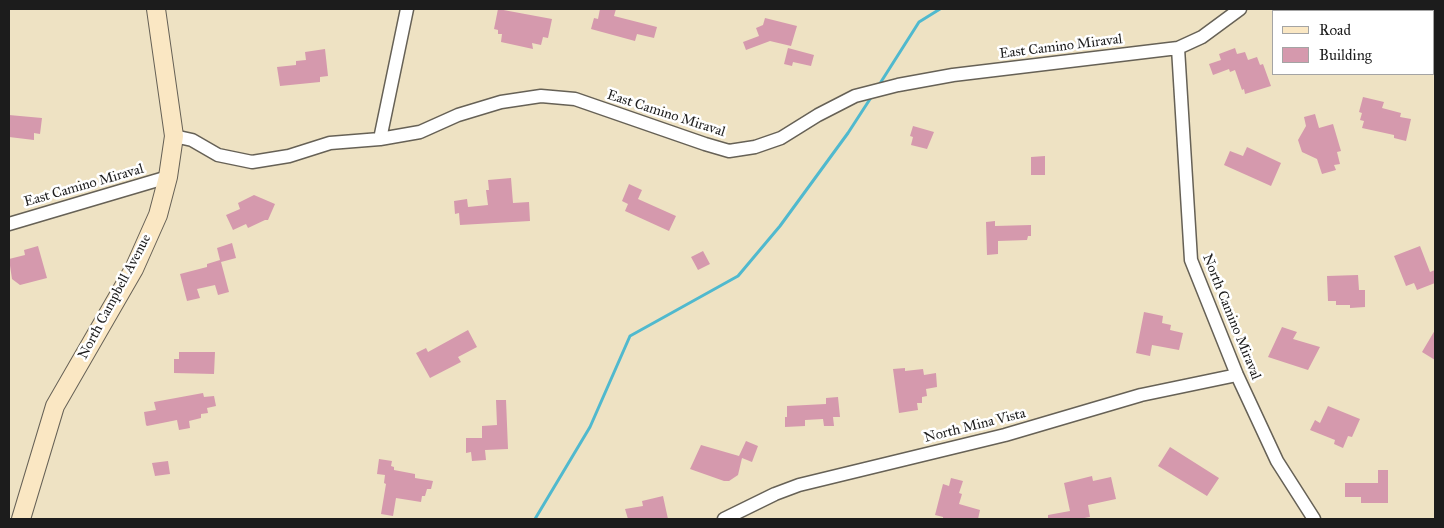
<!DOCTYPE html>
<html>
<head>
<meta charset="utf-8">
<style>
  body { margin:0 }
  #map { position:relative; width:1444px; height:528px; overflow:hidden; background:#eee2c3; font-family:"IM FELL Great Primer",serif }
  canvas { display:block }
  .frame { position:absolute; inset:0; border:10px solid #1c1c1c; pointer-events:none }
  .legend { position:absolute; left:1272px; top:10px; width:162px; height:65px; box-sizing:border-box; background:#fff; border:1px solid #a4a4a4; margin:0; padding:6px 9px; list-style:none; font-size:15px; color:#1c1c1c }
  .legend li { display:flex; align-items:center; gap:10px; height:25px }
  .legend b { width:25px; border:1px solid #a4a4a4 }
</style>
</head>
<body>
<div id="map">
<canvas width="1444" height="528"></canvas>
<div class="frame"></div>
<ul class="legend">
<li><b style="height:6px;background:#fae7c3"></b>Road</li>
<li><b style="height:14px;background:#d599ad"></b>Building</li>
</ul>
</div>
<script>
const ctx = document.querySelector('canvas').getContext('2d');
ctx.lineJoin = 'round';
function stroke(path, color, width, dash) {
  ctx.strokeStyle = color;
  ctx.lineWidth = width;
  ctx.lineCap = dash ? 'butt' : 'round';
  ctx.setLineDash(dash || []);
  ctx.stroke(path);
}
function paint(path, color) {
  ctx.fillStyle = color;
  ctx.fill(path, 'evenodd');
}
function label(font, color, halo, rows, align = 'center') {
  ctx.font = font + ' "IM FELL Great Primer",serif';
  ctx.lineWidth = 5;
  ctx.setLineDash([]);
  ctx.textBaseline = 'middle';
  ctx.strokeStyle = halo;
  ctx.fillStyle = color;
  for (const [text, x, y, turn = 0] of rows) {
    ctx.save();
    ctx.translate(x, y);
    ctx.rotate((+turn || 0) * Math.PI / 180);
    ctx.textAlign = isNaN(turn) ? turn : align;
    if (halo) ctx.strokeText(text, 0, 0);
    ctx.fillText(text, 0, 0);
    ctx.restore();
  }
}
stroke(new Path2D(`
  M879,85L919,22L940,9
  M535,519L590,427L630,336L738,276L780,226L848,133L872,96`), '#50b9ce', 3);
paint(new Path2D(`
  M498,9L552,19L548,38L543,37L541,45L532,43L533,49L501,42L502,34H498V30L494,29Z
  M600,9H616L614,16L657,27L654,38L637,34L635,41L591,29L594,18L598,19Z
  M765,18L797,26L791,46L770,41L746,50L743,42L759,36L756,28L763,25Z
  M788,48L814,55L811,66L793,62L792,66L784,64Z
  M1235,48L1237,54L1245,52L1248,60L1257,57L1260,65L1263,64L1271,86L1245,94L1244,89L1242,90L1235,70L1230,72L1229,69L1213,75L1209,64L1221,60L1219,54Z
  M325,49L328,76L320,77V82L280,86L277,67L296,65V61L306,60L305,52Z
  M1363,97L1384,102L1382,108L1401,113L1400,117L1411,119L1406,141L1394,138V135L1362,128L1364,121L1360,120L1362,113L1359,112Z
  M1315,114L1319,128L1333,124L1341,151L1337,152L1340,164L1334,165L1336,170L1322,174L1317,159L1302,152L1298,140L1306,126L1304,117Z
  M9,115L42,118L40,134L34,133V140L9,137Z
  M913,126L934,132L927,149L911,145L913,137L910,136Z
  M1247,147L1281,163L1271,186L1224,165L1230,151L1243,156Z
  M1045,156V175H1031V157Z
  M511,178L513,203L529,202L530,221L460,225L459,213L455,214L454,201L467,199L468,207L488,205L486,190H489L488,180Z
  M629,184L642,190L638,199L676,216L669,231L625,211L628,204L622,201Z
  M254,195L275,204L268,220H265L248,228L246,224L233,230L226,215L240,209L238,203Z
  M995,221V226L1031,225V236H1028L1027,240L998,241V254L987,255L986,222Z
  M232,243L236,258L221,262L229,292L218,295L215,285L197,289L200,298L187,301L180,274L207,267V264L220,260L217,248Z
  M38,246L47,278L20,285L12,279L9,259L25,255L24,250Z
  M1420,246L1430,272L1435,270V283L1417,290L1414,283L1406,286L1394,256Z
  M703,251L710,264L698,270L691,257Z
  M1358,275L1359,290H1365V307L1350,308V305H1336V301H1328L1327,276Z
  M1144,312L1163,316L1162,323L1171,325L1170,330L1183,333L1179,350L1152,345L1150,356L1136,353Z
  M1282,327L1297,332L1293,339L1320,347L1308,370L1268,357Z
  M468,330L477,347L458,357L461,362L430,378L416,353L426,348L428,352Z
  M1435,330V360L1422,352Z
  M179,352H215L214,374L174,373V359H179Z
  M905,368V371L923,369L924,375L936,373L937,387L926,389L927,396L922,397V403H917L918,410L899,413L893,369Z
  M203,393L204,397L214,396L216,406L207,408L208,413L201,414V418L189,421L190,428L179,430L177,420L147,426L146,425L144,412L156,410L154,402Z
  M838,397L840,417H833L834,426H824L823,419L805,420V426L785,427V417H787V406L826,404V398Z
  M496,400H506L508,449L485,450L486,460L472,461L471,452L466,453V438H482V426L497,425Z
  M1328,406L1360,419L1352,437L1348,436L1343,448L1334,444L1335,440L1310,430L1315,420L1320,423Z
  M746,441L758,446L752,462L742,458L738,475L729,481H724L690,469L701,445L739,456Z
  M1170,447L1219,478L1207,496L1158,466Z
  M379,459L392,461L391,466L394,467V470L415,474V478L433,481L431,489H427L425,496H422L421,502L396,498L393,516L381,514L386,484L384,483L385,475L377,474Z
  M168,461L170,474L155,476L152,463Z
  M1378,470H1388V503H1361V497H1345V483H1378Z
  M1092,476L1093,481L1111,477L1116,499L1088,505L1090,517L1079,519H1048V515L1070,511L1064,483Z
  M951,478L963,481L959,493L962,494L959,504L980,510L978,519H943V517L935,515L943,484L949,486Z
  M663,496L668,519H628L625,509L643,506L642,501Z`), '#d599ad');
const minor = new Path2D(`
  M1178,48L1191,260L1237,375L1277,461L1314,519
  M174,136L192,140L218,155L252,162L289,156L330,143L380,139L420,132L458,115L501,102L541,96L575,99L705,144L729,151L755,147L781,138L818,115L855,96L898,85L953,75L1178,48L1202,37L1240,9
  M380,139L407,9
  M9,224L168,177
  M724,519L775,494L799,485L1005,435L1141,395L1237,375`);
const secondary = new Path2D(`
  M21,519L55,406L134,269L158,215L168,177L174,136L156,9`);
stroke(minor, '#666156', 15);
stroke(secondary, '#666156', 20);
stroke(minor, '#fff', 12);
stroke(secondary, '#fae7c3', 18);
label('14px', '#1c1c1c', '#fff', [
  ["East Camino Miraval",1061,47,-7],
  ["East Camino Miraval",666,114,18],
  ["East Camino Miraval",84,186,-16],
  ["North Campbell Avenue",115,297,-62],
  ["North Camino Miraval",1231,317,68],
  ["North Mina Vista",975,426,-14]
]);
</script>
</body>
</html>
